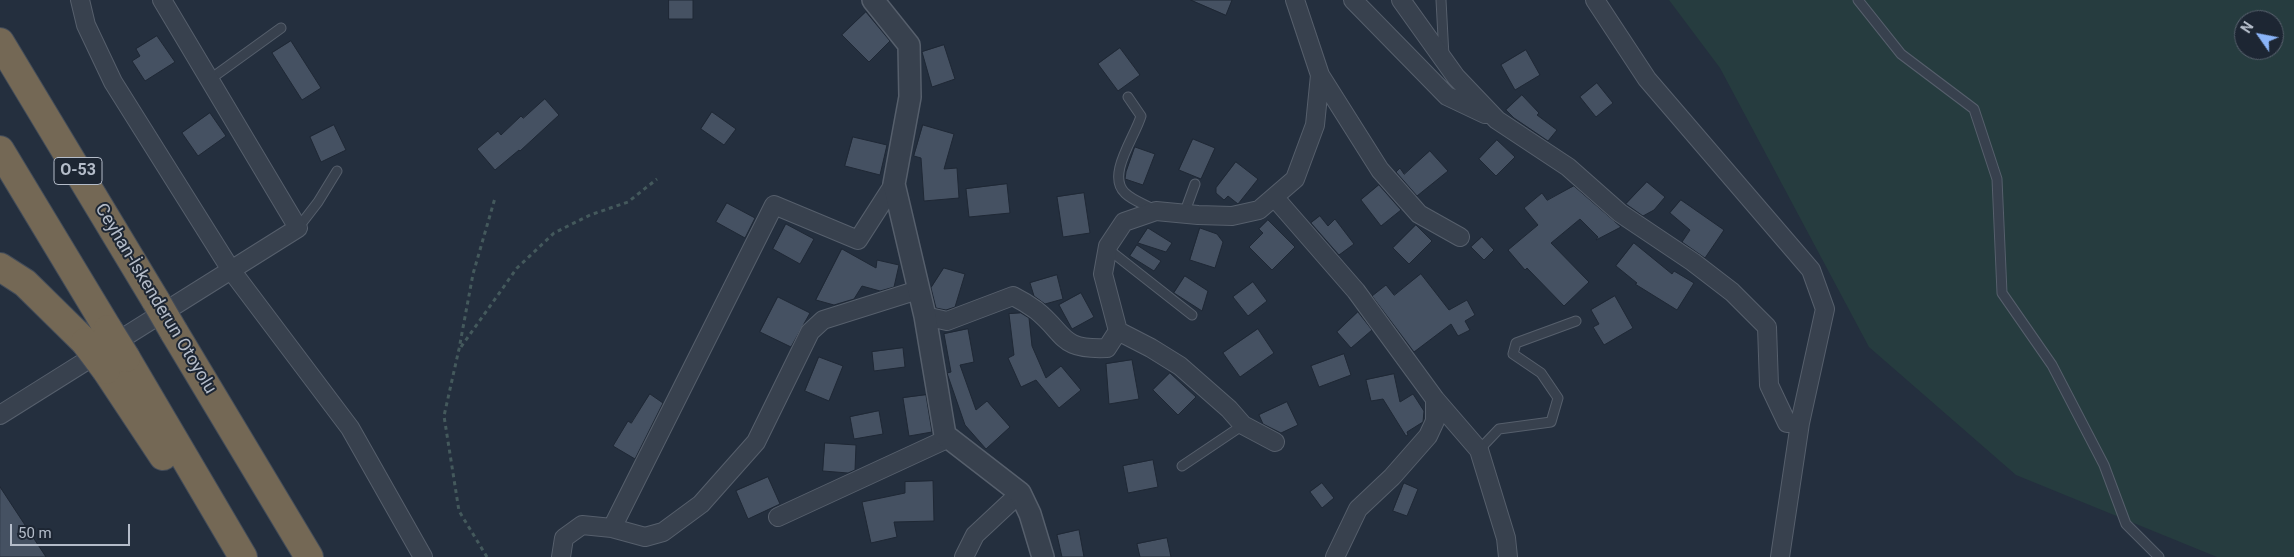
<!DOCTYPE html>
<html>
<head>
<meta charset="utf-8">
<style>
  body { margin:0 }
  #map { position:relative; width:2294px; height:557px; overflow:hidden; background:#242f3e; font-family:Roboto,sans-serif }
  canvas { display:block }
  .north { position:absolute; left:2234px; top:10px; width:50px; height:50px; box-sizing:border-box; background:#1d2633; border:1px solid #59626f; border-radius:50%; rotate:303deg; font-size:14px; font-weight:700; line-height:20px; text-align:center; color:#b4bcc9 }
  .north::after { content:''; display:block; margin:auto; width:18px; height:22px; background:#8ab4f8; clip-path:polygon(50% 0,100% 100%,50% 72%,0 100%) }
  .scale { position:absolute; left:10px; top:524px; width:120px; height:22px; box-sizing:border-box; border:2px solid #b4bcc9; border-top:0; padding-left:6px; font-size:15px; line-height:18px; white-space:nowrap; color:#b4bcc9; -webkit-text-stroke:4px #1d2633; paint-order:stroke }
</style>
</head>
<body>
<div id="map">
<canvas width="2294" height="557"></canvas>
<div class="north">N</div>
<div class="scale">50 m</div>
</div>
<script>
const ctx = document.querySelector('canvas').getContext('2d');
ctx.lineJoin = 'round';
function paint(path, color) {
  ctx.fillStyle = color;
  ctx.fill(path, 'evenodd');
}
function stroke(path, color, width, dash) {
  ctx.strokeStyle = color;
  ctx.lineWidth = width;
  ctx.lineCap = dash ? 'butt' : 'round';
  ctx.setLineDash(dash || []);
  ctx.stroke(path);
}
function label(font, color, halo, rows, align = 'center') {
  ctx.font = font + ' Roboto,sans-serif';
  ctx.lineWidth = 4;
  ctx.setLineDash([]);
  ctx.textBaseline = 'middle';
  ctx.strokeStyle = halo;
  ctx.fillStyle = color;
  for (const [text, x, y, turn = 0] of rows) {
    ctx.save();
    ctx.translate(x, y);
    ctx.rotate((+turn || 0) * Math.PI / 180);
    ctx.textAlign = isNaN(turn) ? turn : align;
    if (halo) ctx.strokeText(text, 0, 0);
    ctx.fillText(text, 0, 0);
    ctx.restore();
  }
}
paint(new Path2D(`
  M1669,0H2294V557H2217L2016,475L1869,347L1720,68ZM2244,20H2274V50H2244Z`), '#263c3f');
const building = new Path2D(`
  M669,0H693V19H669Z
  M1191,0H1232L1226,15Z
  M866,12L890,41L869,62L842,35Z
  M157,36L175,62L145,81L132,61L140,56L136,49Z
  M291,41L321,88L302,100L272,53Z
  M944,45L955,79L932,87L922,52Z
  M1120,48L1140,75L1118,91L1098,64Z
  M1526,50L1540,75L1515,90L1501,65Z
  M1597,83L1613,103L1596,117L1580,97Z
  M1522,95L1539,113L1537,115L1557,130L1548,141L1514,118L1506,110Z
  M545,99L559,115L520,151L519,150L495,170L477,149L498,131L501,135L521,116L523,118Z
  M712,112L736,129L724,145L701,129Z
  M210,113L226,136L198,156L182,133Z
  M334,125L346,150L321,162L310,137Z
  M923,125L954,134L944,169L957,168L959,198L924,201L921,158L914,156Z
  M853,137L887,145L880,175L845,166Z
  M1193,139L1215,148L1201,179L1179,170Z
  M1497,140L1515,157L1496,176L1479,159Z
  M1135,147L1155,154L1143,185L1125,179L1126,172Z
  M1430,151L1448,171L1417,196L1396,172L1400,168L1404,174Z
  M1236,162L1258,179L1238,204L1228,196L1224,200L1216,193V188Z
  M1647,182L1665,197L1654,210L1643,216L1626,204Z
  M1007,184L1010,213L969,217L966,189Z
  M1379,185L1401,210L1381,226L1361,200Z
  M1574,186L1621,227L1596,240L1598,237L1580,219L1551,243L1589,282L1564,306L1527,268L1525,270L1508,250L1538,225L1524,208L1542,193L1547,200Z
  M1084,193L1090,233L1063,237L1057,197Z
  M1681,200L1724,230L1705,258L1682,242L1690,230L1670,213Z
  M727,203L755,218L745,238L716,222Z
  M1320,216L1328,226L1335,219L1354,244L1339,255L1311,223Z
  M1268,220L1295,247L1272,270L1249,247L1263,233L1259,229Z
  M786,224L814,239L800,264L773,249Z
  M1416,225L1432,241L1409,264L1393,248Z
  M1148,228L1172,243L1166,252L1138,243Z
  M1200,228L1217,234L1223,242L1215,268L1190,260Z
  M1482,237L1494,250L1484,260L1471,247Z
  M1634,243L1672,274L1674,271L1694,283L1677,310L1635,284L1637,283L1616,266Z
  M1137,245L1161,261L1154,271L1130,256Z
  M842,249L876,268L877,260L899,265L894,287L880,291L862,286L854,299L834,305L816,300Z
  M944,268L965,274L955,307L946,310L936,308L931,288Z
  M1421,274L1449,310L1467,300L1475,315L1465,321L1470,330L1458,336L1451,324L1414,352L1372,296L1386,285L1394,295Z
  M1057,275L1063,299L1045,304L1034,296L1030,283Z
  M1185,276L1208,291L1202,311L1174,293Z
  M1253,282L1267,301L1248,316L1233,297Z
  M1081,293L1094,317L1072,329L1059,305Z
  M1615,296L1633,328L1604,345L1593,327L1599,324L1591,310Z
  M778,297L810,313L791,347L760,332Z
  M1358,312L1372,330L1351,348L1337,332Z
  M1021,313L1029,318L1032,346L1046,378L1061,366L1081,390L1059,408L1036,380L1021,387L1008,358L1014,355L1009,314Z
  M968,329L974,362L960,365L976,410L987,401L1010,427L986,449L965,425L947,373L951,372L944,334Z
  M1258,329L1274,353L1240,377L1223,353Z
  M903,348L905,367L874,371L872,352Z
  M1344,354L1351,375L1319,387L1311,366Z
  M819,357L843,366L829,401L805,391Z
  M1132,360L1139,399L1109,404L1106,364Z
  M1170,373L1196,397L1178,415L1153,390Z
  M1394,374L1400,402L1413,394L1424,411L1423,422L1407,432L1408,435L1406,436L1383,399L1371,401L1366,380Z
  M650,394L663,403L635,459L613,446L628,421L631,423Z
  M926,395L932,432L909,436L903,398Z
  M1287,402L1298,425L1281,433L1263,424L1259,415Z
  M879,411L883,434L854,439L850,417Z
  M825,443L856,445L855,470L848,473L823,471Z
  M1153,460L1158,487L1128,493L1123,466Z
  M768,477L780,504L748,519L736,491Z
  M933,481L934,521L894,522L897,537L871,543L862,502L905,493V482Z
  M1322,483L1334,498L1322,508L1310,492Z
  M1404,483L1418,489L1407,516L1393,511Z
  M0,487L46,557H0Z
  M1079,530L1084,557H1062L1057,535Z
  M1167,538L1171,557H1140L1137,544Z`);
paint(building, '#455162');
stroke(building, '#1f2835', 1);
const service = new Path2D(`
  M1441,0L1444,56
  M1858,0L1901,54L1974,109L1997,179L2002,293L2052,365L2104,465L2126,524L2159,557
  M209,80L281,28
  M1128,97L1141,116C1135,137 1106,175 1125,193C1133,201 1147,205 1156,211
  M1184,214L1195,184
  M298,228L318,202L337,171
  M1108,249L1192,315
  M1479,450L1499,429L1551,422L1558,398L1541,373L1513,354L1516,343L1576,321
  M1182,466L1243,425`);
const minor = new Path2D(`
  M80,0L86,25L113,82L231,270L350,428L423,557
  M1353,0L1447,96L1485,114
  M1401,0L1456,77L1497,120L1568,167L1620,213L1693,262L1732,292L1767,327L1769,385L1787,423H1800
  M1595,0L1647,79L1811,270L1825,309L1800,423L1780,557
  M1320,75L1380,170L1419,214L1460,237
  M1275,198L1356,291L1435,399V421L1428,436L1392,477L1358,509L1335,557
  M925,316L947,321L1013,296C1021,300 1029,305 1036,310C1067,335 1059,350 1107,348L1118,331L1103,274L1108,246L1124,222L1156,211L1198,215L1232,216L1259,210L1295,179L1315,125L1320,75L1295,0
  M1118,331L1151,348L1180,366L1229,409L1243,425L1275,442
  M1435,399L1479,450L1506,538L1508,557
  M0,415L298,228L162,0
  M778,517L949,438
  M612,528L774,205L858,240L894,184
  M561,557L564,538L582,525L612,528L645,537L663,532L701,504L756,442L810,332L823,320L918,290
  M964,557L975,535L1020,493`);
const tertiary = new Path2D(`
  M873,0L909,45L910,97L894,184L925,316L945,435L1020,493L1030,514L1043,557`);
const motorway = new Path2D(`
  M0,42L156,301
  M0,150L108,329
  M0,267L25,283L85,342
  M174,332L309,557
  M126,358L243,557
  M106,370L163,456`);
stroke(service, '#565f6c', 11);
stroke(minor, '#565f6c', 20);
stroke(tertiary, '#565f6c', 24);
stroke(motorway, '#434c59', 30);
stroke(new Path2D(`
  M461,347L517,268L554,233L590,215L628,202L657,179
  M487,557L459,511L444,416L459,349L473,274L495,198`), '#44595c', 3, [4, 4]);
stroke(service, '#38414e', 9);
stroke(minor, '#38414e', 18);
stroke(tertiary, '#38414e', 21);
stroke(motorway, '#746855', 28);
const motorwayBridge = new Path2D(`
  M156,301L174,332
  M108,329L126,358
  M85,342L106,370`);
stroke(motorwayBridge, '#434c59', 30, []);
stroke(motorwayBridge, '#746855', 28);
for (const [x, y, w] of [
  [78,171,48]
]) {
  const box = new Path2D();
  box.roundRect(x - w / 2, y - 13.5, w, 27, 4);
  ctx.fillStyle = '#1d2633';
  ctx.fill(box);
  stroke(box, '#b4bcc9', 1);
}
label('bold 16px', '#b4bcc9', null, [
  ["O-53",78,171]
]);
label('18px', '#b4bcc9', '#1d2633', [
  ["Ceyhan-İskenderun Otoyolu",155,299,59]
]);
</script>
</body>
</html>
